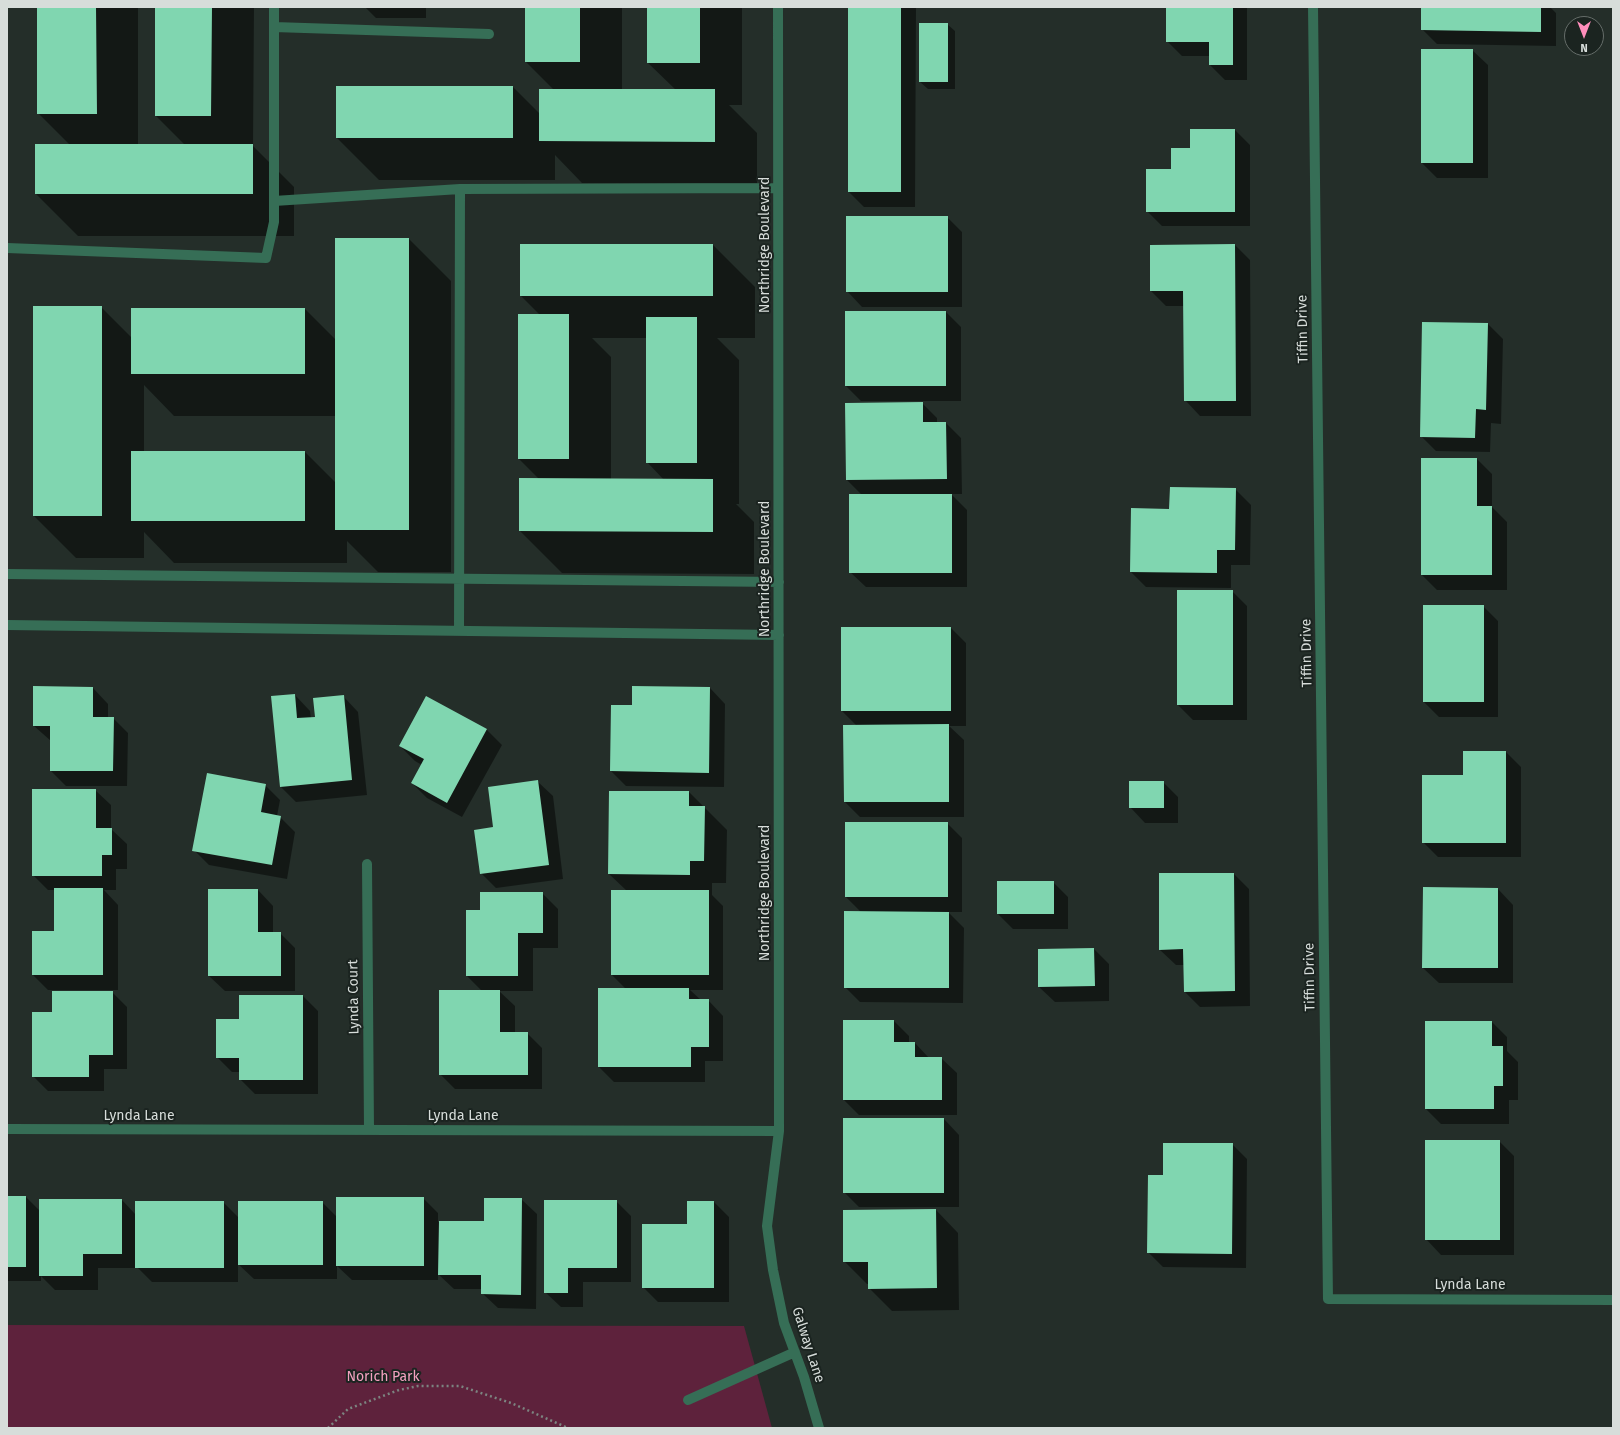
<!DOCTYPE html>
<html>
<head>
<meta charset="utf-8">
<style>
  body { margin:0 }
  #map { position:relative; width:1620px; height:1435px; overflow:hidden; background:#242e29; font-family:"Fira Sans",sans-serif }
  canvas { display:block }
  .frame { position:absolute; inset:0; border:8px solid #d7ddda; pointer-events:none }
  .north { position:absolute; left:1564px; top:16px; width:40px; height:40px; box-sizing:border-box; background:#1b2420; border:1px solid #666e6a; border-radius:50%; rotate:180deg; font-size:11px; font-weight:700; line-height:16px; text-align:center; color:#d7ddda }
  .north::after { content:''; display:block; margin:auto; width:14px; height:18px; background:#ff8ebb; clip-path:polygon(50% 0,100% 100%,50% 72%,0 100%) }
</style>
</head>
<body>
<div id="map">
<canvas width="1620" height="1435"></canvas>
<div class="frame"></div>
<div class="north">N</div>
</div>
<script>
const ctx = document.querySelector('canvas').getContext('2d');
ctx.lineJoin = 'round';
function paint(path, color) {
  ctx.fillStyle = color;
  ctx.fill(path, 'evenodd');
}
function stroke(path, color, width, dash) {
  ctx.strokeStyle = color;
  ctx.lineWidth = width;
  ctx.lineCap = dash ? 'butt' : 'round';
  ctx.setLineDash(dash || []);
  ctx.stroke(path);
}
function label(font, color, halo, rows, align = 'center') {
  ctx.font = font + ' "Fira Sans",sans-serif';
  ctx.lineWidth = 4;
  ctx.setLineDash([]);
  ctx.textBaseline = 'middle';
  ctx.strokeStyle = halo;
  ctx.fillStyle = color;
  for (const [text, x, y, turn = 0] of rows) {
    ctx.save();
    ctx.translate(x, y);
    ctx.rotate((+turn || 0) * Math.PI / 180);
    ctx.textAlign = isNaN(turn) ? turn : align;
    if (halo) ctx.strokeText(text, 0, 0);
    ctx.fillText(text, 0, 0);
    ctx.restore();
  }
}
paint(new Path2D(`
  M7,1325L744,1326L772,1428H7Z`), '#5e223c');
paint(new Path2D(`
  M38,7H138V145H185L156,116V7H254L253,146L294,187V236H78L36,194L70,145L38,113Z
  M365,7H426V18H376Z
  M526,7H622V90H676L648,63V7H742V105H729L757,133V183H582L555,155V180H379L337,138L513,87L540,114L554,90L526,62Z
  M849,7H916L915,207H864L849,192Z
  M1167,7H1247V80H1225L1210,65V56H1182L1167,41Z
  M1422,7H1550L1556,13V46L1437,44L1422,29Z
  M947,24L955,31V89H928L920,82Z
  M1472,50L1488,65V178H1437L1422,163Z
  M1235,130L1250,145V226H1162L1147,211L1172,170L1191,149Z
  M947,217L962,232V307H862L847,291Z
  M409,239L451,281V572H378L347,541V563H174L144,532V558H76L34,516L101,307L132,338V309H305L336,340ZM144,385L174,416H336V483L305,452H144Z
  M713,245L755,287V338H717L739,360V504H736L754,522V574L562,573L520,531L540,480L519,459L540,315L521,296ZM592,338H647V462L664,480H611V357Z
  M1235,245L1250,260L1251,416H1200L1185,400L1184,306H1166L1151,291Z
  M846,312H946L961,327V401H861L846,386Z
  M1488,324L1503,339L1501,424L1491,423L1490,452L1436,451L1421,436Z
  M922,403L937,418V423H946L961,438L962,494H951L967,510V587H866L850,572L862,495L847,480Z
  M1477,459L1492,474V507L1507,522V590H1437L1422,575Z
  M1235,489L1251,505L1250,565H1231V588L1146,587L1131,572L1170,510Z
  M1232,591L1247,606V720H1193L1178,705Z
  M1483,606L1498,621V717H1439L1424,702Z
  M951,628L966,643V726H949L964,740V817H860L845,802L857,726L842,711Z
  M633,687L710,688L725,704L724,787L626,786L611,771L633,706Z
  M93,688L108,704V718H113L128,733L127,786H66L51,771V741L34,726Z
  M295,695L310,711L311,719L316,718L343,696L358,712L367,795L296,802L281,787Z
  M426,698L487,730L502,745L462,817L427,798L412,783L422,765L415,761L400,746Z
  M1464,752H1506L1521,767V857H1438L1423,842L1464,776Z
  M537,781L553,796L563,879L496,888L481,873L494,828Z
  M1163,782L1178,797V823H1145L1130,807Z
  M265,785L280,800L277,816L280,817L295,832L287,879L209,865L194,850Z
  M95,790L111,805V829L127,844V869H116V890H104L118,905V990H48L33,975L55,932V890H48L33,875Z
  M689,792L727,830L726,883H712V895L723,906V990H690L701,1000H708L723,1016V1061H705V1082H614L599,1067L626,989L612,975L627,891L609,874Z
  M846,823H947L962,838V912H948L964,928L963,1003L860,1002L845,987L861,912L846,897Z
  M1234,874L1249,889L1250,1006L1200,1007L1185,992L1184,965H1176L1160,950Z
  M1053,882L1068,897V929H1013L998,914Z
  M1498,889L1513,905V983H1439L1423,968Z
  M258,890L273,906V933H280L295,948V991H225L209,976Z
  M542,893L558,909V948H533V991H499L515,1006V1033H527L542,1048V1089H455L440,1074L482,991L467,976L481,911Z
  M1094,949L1109,964V1001L1055,1002L1039,987Z
  M112,992L127,1007V1069H104V1091H48L33,1076L53,1013Z
  M303,996L318,1011V1094H255L240,1079V1072H232L217,1057L240,1020Z
  M844,1021H894L909,1036V1043H915L929,1058H941L957,1073V1115H859L844,1100Z
  M1426,1022H1492L1507,1037V1051L1518,1062V1100H1509V1124H1441L1426,1109Z
  M944,1119L959,1135V1207H859L844,1192Z
  M1499,1141L1514,1156V1255H1441L1426,1239Z
  M1232,1144L1247,1159L1246,1268L1163,1267L1148,1252L1164,1176Z
  M7,1197H26L40,1211L122,1200L136,1215L223,1202L239,1218L322,1202L337,1217L423,1198L438,1213V1222H485L521,1199L537,1214L536,1309L498,1308L482,1293V1289H454L438,1274V1280H352L337,1266V1279H254L238,1264V1282H152L138,1268H98V1290H55L41,1276V1281H7Z
  M616,1201L631,1216V1282H583V1307H561L545,1292Z
  M714,1202L729,1217V1302H658L643,1287L688,1225Z
  M936,1210L958,1233L959,1310L892,1311L869,1288V1284H867L844,1261Z`), '#0007');
paint(new Path2D(`
  M37,7H96L97,114H37Z
  M155,7H212L211,116H155Z
  M525,7H580V62H525Z
  M647,7H700V63H647Z
  M848,7H901V192H848Z
  M1166,7H1233V65H1209V42H1166Z
  M1421,7H1541V32L1421,30Z
  M919,23H948V82H919Z
  M1421,49H1473V163H1421Z
  M336,86H513V138H336Z
  M539,89H715V142L539,141Z
  M1190,129H1235V212H1146V169H1171V148H1190Z
  M35,144H253V194H35Z
  M846,216H948V292H846Z
  M335,238H409V530H335Z
  M520,244H713V296H520Z
  M1235,244L1236,401H1184L1183,291H1150V245Z
  M33,306H102V516H33Z
  M131,308H305V374H131Z
  M845,311H946V386H845Z
  M518,314H569V459H518Z
  M646,317H697V463H646Z
  M1422,322L1488,323L1486,410L1476,409L1475,438L1420,437Z
  M923,402V422H946L947,479L846,480L845,403Z
  M131,451H305V521H131Z
  M1421,458H1477V506H1492V575H1421Z
  M519,478L713,479V532L519,531Z
  M1170,487L1236,488L1235,550H1217V573L1130,572L1131,508L1169,509Z
  M849,494H952V573H849Z
  M1177,590H1233V705H1177Z
  M1423,605H1484V702H1423Z
  M841,627H951V711H841Z
  M33,686L93,687V717H114L113,771H50V726H33Z
  M632,686L710,687L709,773L610,771L611,705H632Z
  M295,694L297,718L315,717L313,698L344,695L352,780L280,787L271,696Z
  M426,696L487,729L447,803L411,783L424,759L399,746Z
  M949,724V802H844L843,725Z
  M1463,751H1506V843H1422V775H1463Z
  M207,773L266,784L261,812L281,816L272,865L192,851Z
  M538,780L549,865L480,874L474,830L493,827L488,787Z
  M1129,781H1164V808H1129Z
  M32,789H96V828H112V855H102V876H32Z
  M609,791H689V806H705L704,861H690V875L608,874Z
  M845,822H948V897H845Z
  M1159,873H1234L1235,991L1184,992L1183,949L1159,950Z
  M997,881H1054V914H997Z
  M1423,887L1498,888V968H1422Z
  M54,888H103V975H32V931H54Z
  M208,889H258V932H281V976H208Z
  M611,890H709V975H611Z
  M480,892H543V933H518V976H466V910H480Z
  M844,911L949,912V988H844Z
  M1094,948L1095,986L1038,987V949Z
  M598,988H689V999H709V1047H691V1067H598Z
  M439,990H500V1032H528V1075H439Z
  M52,991H113V1055H89V1077H32V1012H52Z
  M239,995H303V1080H239V1058H216V1019H239Z
  M843,1020H894V1042H915V1057H942V1100H843Z
  M1425,1021H1492V1046H1503V1086H1494V1109H1425Z
  M843,1118H944V1193H843Z
  M1425,1140H1500V1240H1425Z
  M1163,1143H1233L1232,1254L1147,1253L1148,1175H1163Z
  M7,1196H26V1267H7Z
  M336,1197H424V1266H336Z
  M484,1198H522L521,1295L481,1294V1275H438L439,1221H484Z
  M39,1199H122V1254H83V1276H39Z
  M544,1200H617V1268H568V1293H544Z
  M135,1201H224V1268H135Z
  M238,1201H323V1265H238Z
  M687,1201H714V1288H642V1224H687Z
  M936,1209L937,1288L868,1289V1262H843V1210Z`), '#80d6b0');
stroke(new Path2D(`
  M328,1428L348,1409L399,1390L418,1386H460L511,1403L568,1428`), '#7c8480', 2.5, [2, 3]);
stroke(new Path2D(`
  M274,7V201L460,189L778,188
  M778,7L779,1131L767,1226L773,1270L784,1323L804,1377L819,1428
  M1313,7L1328,1299L1613,1300
  M274,27L489,34
  M7,248L266,258L274,222V201
  M7,574L779,582
  M7,625L779,635
  M459,631L460,189
  M367,864L369,1130
  M7,1129L779,1131
  M688,1400L795,1352`), '#366e56', 10);
label('14px', '#d7ddda', '#1b2420', [
  ["Northridge Boulevard",765,245,-90],
  ["Tiffin Drive",1303,329,-91],
  ["Northridge Boulevard",765,569,-90],
  ["Tiffin Drive",1307,653,-91],
  ["Northridge Boulevard",765,893,-90],
  ["Tiffin Drive",1310,977,-91],
  ["Lynda Court",354,997,-91],
  ["Lynda Lane",139,1116],
  ["Lynda Lane",463,1116],
  ["Lynda Lane",1470,1285],
  ["Galway Lane",808,1345,72]
]);
label('14px', '#f4a1c0', '#1b2420', [
  ["Norich Park",383,1377]
]);
</script>
</body>
</html>
